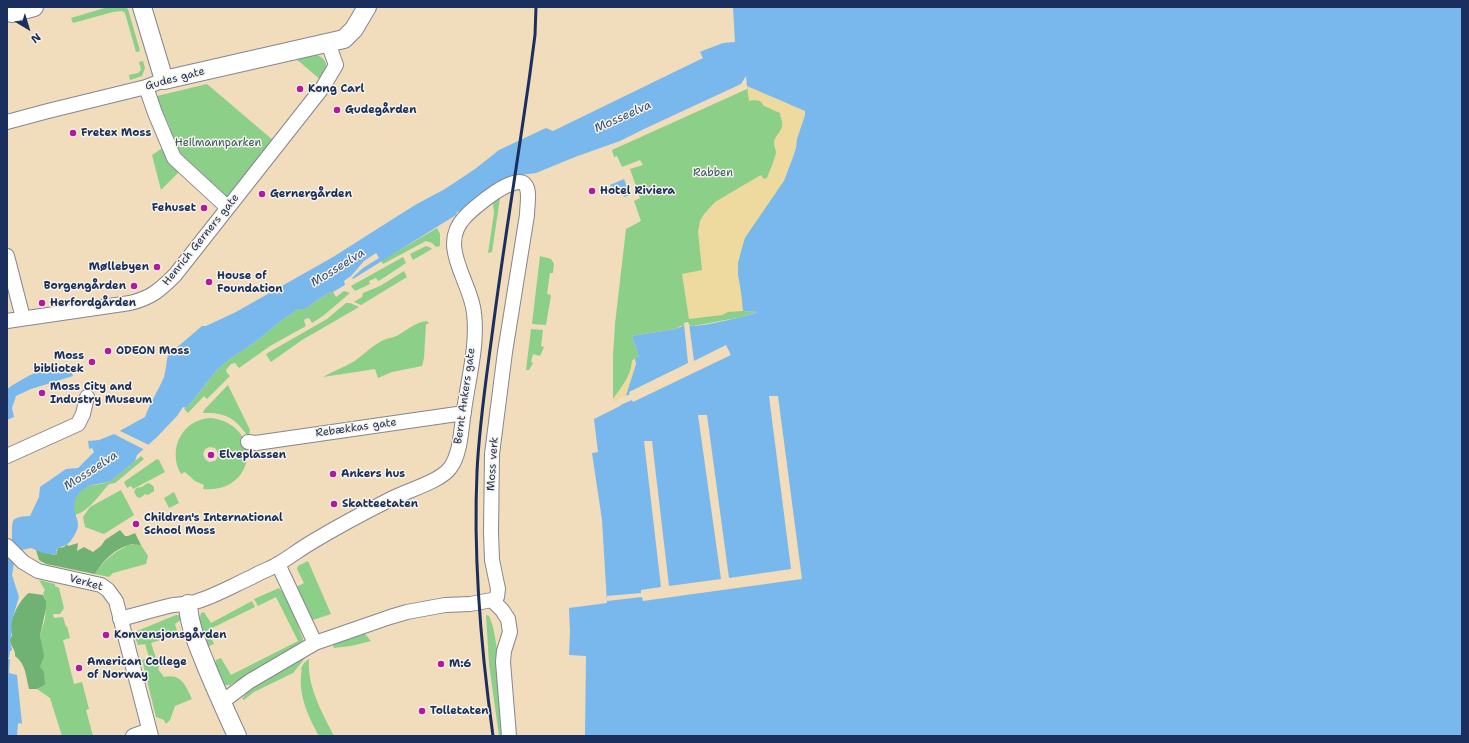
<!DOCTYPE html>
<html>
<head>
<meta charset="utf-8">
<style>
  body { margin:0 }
  #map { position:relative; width:1469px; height:743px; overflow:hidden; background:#f1dcbc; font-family:"Shantell Sans",sans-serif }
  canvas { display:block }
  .frame { position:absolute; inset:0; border:8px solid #1b2f5e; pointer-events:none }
  .north { position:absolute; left:8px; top:8px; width:40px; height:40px; -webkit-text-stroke:3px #f7f3e8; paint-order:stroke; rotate:142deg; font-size:11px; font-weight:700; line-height:16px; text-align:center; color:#1b2f5e }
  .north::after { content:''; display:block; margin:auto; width:14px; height:18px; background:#1b2f5e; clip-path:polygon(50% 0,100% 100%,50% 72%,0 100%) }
</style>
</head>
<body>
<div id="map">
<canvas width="1469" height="743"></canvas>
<div class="frame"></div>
<div class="north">N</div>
</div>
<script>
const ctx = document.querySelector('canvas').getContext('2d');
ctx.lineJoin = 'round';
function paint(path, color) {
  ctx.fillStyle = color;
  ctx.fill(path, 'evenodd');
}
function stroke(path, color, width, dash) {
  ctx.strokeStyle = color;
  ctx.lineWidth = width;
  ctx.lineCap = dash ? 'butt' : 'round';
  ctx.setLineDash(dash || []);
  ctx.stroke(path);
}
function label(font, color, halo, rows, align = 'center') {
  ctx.font = font + ' "Shantell Sans",sans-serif';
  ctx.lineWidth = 3;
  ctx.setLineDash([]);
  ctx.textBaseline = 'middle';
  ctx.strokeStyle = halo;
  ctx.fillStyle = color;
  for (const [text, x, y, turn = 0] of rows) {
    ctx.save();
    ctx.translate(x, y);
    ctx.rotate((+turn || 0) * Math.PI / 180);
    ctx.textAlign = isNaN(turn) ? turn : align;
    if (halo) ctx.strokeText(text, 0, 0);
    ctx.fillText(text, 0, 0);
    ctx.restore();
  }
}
paint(new Path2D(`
  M108,7H125L128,9L140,51L136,52L125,13L122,11L113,12L73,23L71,18Z
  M314,54C330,59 328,69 322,81L295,58Z
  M143,61L145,68L142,76L130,80L129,75L138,73L141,70L139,62Z
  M207,84L274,141L223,202L176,156L169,125L159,104L157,96Z
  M747,86L791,106L784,181L743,311L757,312L742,317L693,326L689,325L688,322L684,323L685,326H680L676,329L632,336L639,357L632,361C632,375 621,388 613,399V356L615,324L626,229L641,221L634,201L640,198L630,169L643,165L640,160L622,167L617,156L614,157L612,150L747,89Z
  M164,147L182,169L161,190L152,155Z
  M500,198L492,252L488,253L494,213L493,204Z
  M437,228L440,234V246L436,247L432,243L426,241L383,264L381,261Z
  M426,246L431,248L432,249L413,260L410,254Z
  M540,256L551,259L554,264L553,273H550L547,294L551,295L546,325L532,324Z
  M403,257L406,263L382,279L378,281L376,278L369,281L370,284L355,291L351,286Z
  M404,271L407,277L361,305L354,302L362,297L363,293L380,286Z
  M344,291L350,293L323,316L312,323L309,318L305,319L304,321L306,326L270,346L239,368L235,363L231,364L226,370L227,373L230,376L207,399L204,396L188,413L184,409L188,407L216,371L227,361L258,340L281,321L298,309H305L328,293L333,292L336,297Z
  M346,303H350L359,307L302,340L271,362L266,354L327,319Z
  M427,321L429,324H426L424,358L422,366L392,372L378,378L375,369L323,377C333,371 343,368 353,362C364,355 373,344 386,339C388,338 392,338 394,337C406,332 414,322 427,321Z
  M531,329L543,330L541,346L544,347L540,356L533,354L531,362L533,363L529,370H526Z
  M228,385L250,430L249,434L247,435C235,418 225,412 203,413L204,410Z
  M211,418C264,425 257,494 203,489L204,485L195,481L185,472L181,474C167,450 182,419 211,418ZM210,447L215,448C219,453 219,456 215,461L209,462L205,459L203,454L205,449Z
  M141,456L144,459L115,483L109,484C100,494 89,511 75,515C75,511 73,506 74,502C75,495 85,486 92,485C99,484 105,484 111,481Z
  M157,459L159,460L165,472L133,489L131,486L127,488L124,482Z
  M149,483L154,487V491L148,495L145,494L140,498L137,497L134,492L136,488L142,487L146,484Z
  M121,490L134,515L104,534L85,527L83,517L90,507Z
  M174,492L179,503L169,508L164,498Z
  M129,545H141L148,556L146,564L113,573L109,577L95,574C104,560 114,552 129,545Z
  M308,561L331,614L316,619L312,620L297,589L298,586L304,583L297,569L298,566Z
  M39,580L55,584V586L59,588L64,608L60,614H53L54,618L63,617L66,627L67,626L70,638L63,640L74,684L82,682L89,709L86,710L93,736H62L50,698L37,689L45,685L40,667L41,645L40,636L45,619L46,601L43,593L45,590Z
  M279,588L286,596L298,625V626L303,639L302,643L246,676L230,685H225L215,664L216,660L221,658L231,675L298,641L276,597L258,606L254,599Z
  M252,601L255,607L208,630L214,644L209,646L207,645L199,621L201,613L204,612L211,623Z
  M176,615H179L182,619L175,624L177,630L176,633L167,638L151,643L159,667L158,669L164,677C181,673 186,686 192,699L175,706L170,720L166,724L164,720L156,717L142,660L149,657L145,644L138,645L134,635L137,631Z
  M486,615L489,616C494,626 495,639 497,649C501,678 502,707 505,736H499L489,664Z
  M364,633L371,641L351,646L334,648L333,646V644Z
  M304,657L305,658L293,673L254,692L244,700L242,699C255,681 285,668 304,657Z
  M309,659C307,687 322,712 334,736H319C308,716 297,693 302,669L300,670L304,663Z`), '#8bcf88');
paint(new Path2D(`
  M120,530L125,536H128L135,533L141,545C137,545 132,544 129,545C114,549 102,562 95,574L46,564L39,560L36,550L54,555H56L58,548L64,547L67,544L68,546L78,543L77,551L84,547L93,552L101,546L105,540Z
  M29,593L43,595L46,601V608L40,636L44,656L40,667L44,672L45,685L37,689H29C26,677 26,664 15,656C16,650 11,647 10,641C10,637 11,639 12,635C12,632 10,629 11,626C11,617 21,598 29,593Z`), '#70b274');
paint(new Path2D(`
  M747,86L805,111V115L797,139L796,148L793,157L784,181L745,238L738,266L743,311L728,312L722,315L689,319L682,274L702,270L698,232L700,221L704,214L715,202L759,176L761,175L764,179L767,178C769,173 776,156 776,152C775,148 774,146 774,142C775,135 784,130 782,122C782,119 780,117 780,113L764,106L760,101L754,100L749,101Z
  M635,358L636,364L627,395L613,402V399C621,388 632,375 632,361Z`), '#eeda9e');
paint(new Path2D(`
  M733,7H1462V736H567H585L586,656L569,655L570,632L569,608L607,603L602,520L592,453L598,452L594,419L620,406L624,402L636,364L635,358L639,357L632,336L676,329C682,325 688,325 694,326C703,326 750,316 757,312L743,311L742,296L738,275V263L742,248L745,238L784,181L793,157L796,148L797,139L805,115V111L747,86L746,76L741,84L644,129L620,141L575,157L536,173L514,176L461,211L457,212L456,215L353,279L351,276L344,281L345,285L333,292L328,293L305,309H298L281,321L258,340L227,361L216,371L187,408L183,407L177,416L157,437L137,455L135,461L111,481C103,484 94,483 87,487C75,494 72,503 76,516C77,519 78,522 78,525C78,530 73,538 70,542C66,546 61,546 57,549L56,555L43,553L31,548L22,550L14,563L12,575L19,597L11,623L12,631L10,641L12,650L10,651L9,658H7V545L12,539C13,521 8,517 30,516L39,497L40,487L66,469L78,468L94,452L92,448L89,449L88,441L99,440L114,434L145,417C150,403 158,391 164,377C166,370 166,363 168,355L202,326H206L236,312L333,257L415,205L445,189L475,169L499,150L546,128L553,131L703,58L700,52L702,51L723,43L735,42Z
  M624,179L630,195L624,197L619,185L611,188L610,185Z
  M69,366L73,376L31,389L16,396L12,408L14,417L7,420V389C20,380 37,370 53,367C58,366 64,367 69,366Z
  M7,659H10L9,673L17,675L22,724L19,723L18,724L17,736H7Z`), '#79b8ec');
paint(new Path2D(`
  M376,253L379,258L363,268L352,278L351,276L364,261Z
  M689,323L694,361L726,345L731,355L633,402L632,400L616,407L615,406L622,401L624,397L630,394L629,392L688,363L684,324Z
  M769,396H778L802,579L643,601L642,597L607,601V596L641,593V590L661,587L644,441H652L669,586L721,579L698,415H707L729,578L791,569Z
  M118,430L149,445L151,446L145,450L112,433Z`), '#f1dcbc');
const minor = new Path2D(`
  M146,87L155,113L174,158L227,207
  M7,122L48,111L146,87L164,80
  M7,256L23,318
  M7,321L130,303C151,298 160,290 175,275L323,87L336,65L328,43
  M248,442L256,443L464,413
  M7,456L78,424L83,414L87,397
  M7,546L23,562L38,571L101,585L108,590L116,601L151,736
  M278,564L315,643
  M120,619C137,615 155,609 173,605C182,604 190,604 198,601C217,595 234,585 252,577C260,572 270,569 278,564C290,557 300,549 312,542C337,527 363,513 389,500C405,491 440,482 450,468C461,454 461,428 464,411C468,380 478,345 474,313C471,281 437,246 465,217C472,209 517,170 526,186C530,193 527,206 527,215L505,352L492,454L491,532L492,560L498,589L497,597L492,600L502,610L508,619L510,632L504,651L503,662L509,736
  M222,702L250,681L315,643L390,617L407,612L445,605L470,604L492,600
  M133,736L149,730`);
const tertiary = new Path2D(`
  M142,7L164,80L344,39L354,29L367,7
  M7,12L12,13L34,7
  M188,604C189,625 197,643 205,663C215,688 226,712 237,736`);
stroke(minor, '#86868d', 16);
stroke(tertiary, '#86868d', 20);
stroke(minor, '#fff', 14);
stroke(tertiary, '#fff', 18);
stroke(new Path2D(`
  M493,736C481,649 473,560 477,472C479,426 486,380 492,335C503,248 518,160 530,73L535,35L536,7`), '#1b2f5e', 3);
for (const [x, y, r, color] of [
  [300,89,4,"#b5179e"],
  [337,110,4,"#b5179e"],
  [73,133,4,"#b5179e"],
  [592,191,4,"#b5179e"],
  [262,194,4,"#b5179e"],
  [204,208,4,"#b5179e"],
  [157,267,4,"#b5179e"],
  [209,282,4,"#b5179e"],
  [134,286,4,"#b5179e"],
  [42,303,4,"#b5179e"],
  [108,351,4,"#b5179e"],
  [92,362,4,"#b5179e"],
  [42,393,4,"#b5179e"],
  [211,455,4,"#b5179e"],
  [333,474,4,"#b5179e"],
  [334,504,4,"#b5179e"],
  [136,524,4,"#b5179e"],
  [106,635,4,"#b5179e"],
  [441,664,4,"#b5179e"],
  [79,668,4,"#b5179e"],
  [422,711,4,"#b5179e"]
]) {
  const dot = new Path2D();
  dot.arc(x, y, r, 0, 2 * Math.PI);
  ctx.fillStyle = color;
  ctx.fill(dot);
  stroke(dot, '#f7f3e8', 1.5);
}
label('11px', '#1b2f5e', '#f7f3e8', [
  ["Gudes gate",175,79,-15],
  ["Henrich Gerners gate",201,240,-51],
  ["Bernt Ankers gate",465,396,-82],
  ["Rebækkas gate",356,428,-8],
  ["Moss verk",493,464,-86],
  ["Verket",86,583,15]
]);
label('bold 11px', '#1b2f5e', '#f7f3e8', [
  ["Kong Carl",308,89],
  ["Gudegården",345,110],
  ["Fretex Moss",81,133],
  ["Hotel Riviera",600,191],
  ["Gernergården",270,194],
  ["Fehuset",196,208,"right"],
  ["Møllebyen",149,267,"right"],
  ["House of",217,276],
  ["Foundation",217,289],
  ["Borgengården",126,286,"right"],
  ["Herfordgården",50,303],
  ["ODEON Moss",116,351],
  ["Moss",84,356,"right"],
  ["bibliotek",84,369,"right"],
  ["Moss City and",50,387],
  ["Industry Museum",50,400],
  ["Elveplassen",219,455],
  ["Ankers hus",341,474],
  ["Skatteetaten",342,504],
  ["Children's International",144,518],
  ["School Moss",144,531],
  ["Konvensjonsgården",114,635],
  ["American College",87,662],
  ["of Norway",87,675],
  ["M:6",449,664],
  ["Tolletaten",430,711]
], 'left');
label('11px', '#375768', '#f7f3e8', [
  ["Heilmannparken",218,143],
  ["Rabben",713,173]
]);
label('italic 12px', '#325182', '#f7f3e8', [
  ["Mosseelva",623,117,-24],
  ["Mosseelva",338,268,-32],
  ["Mosseelva",91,471,-33]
]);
</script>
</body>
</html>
